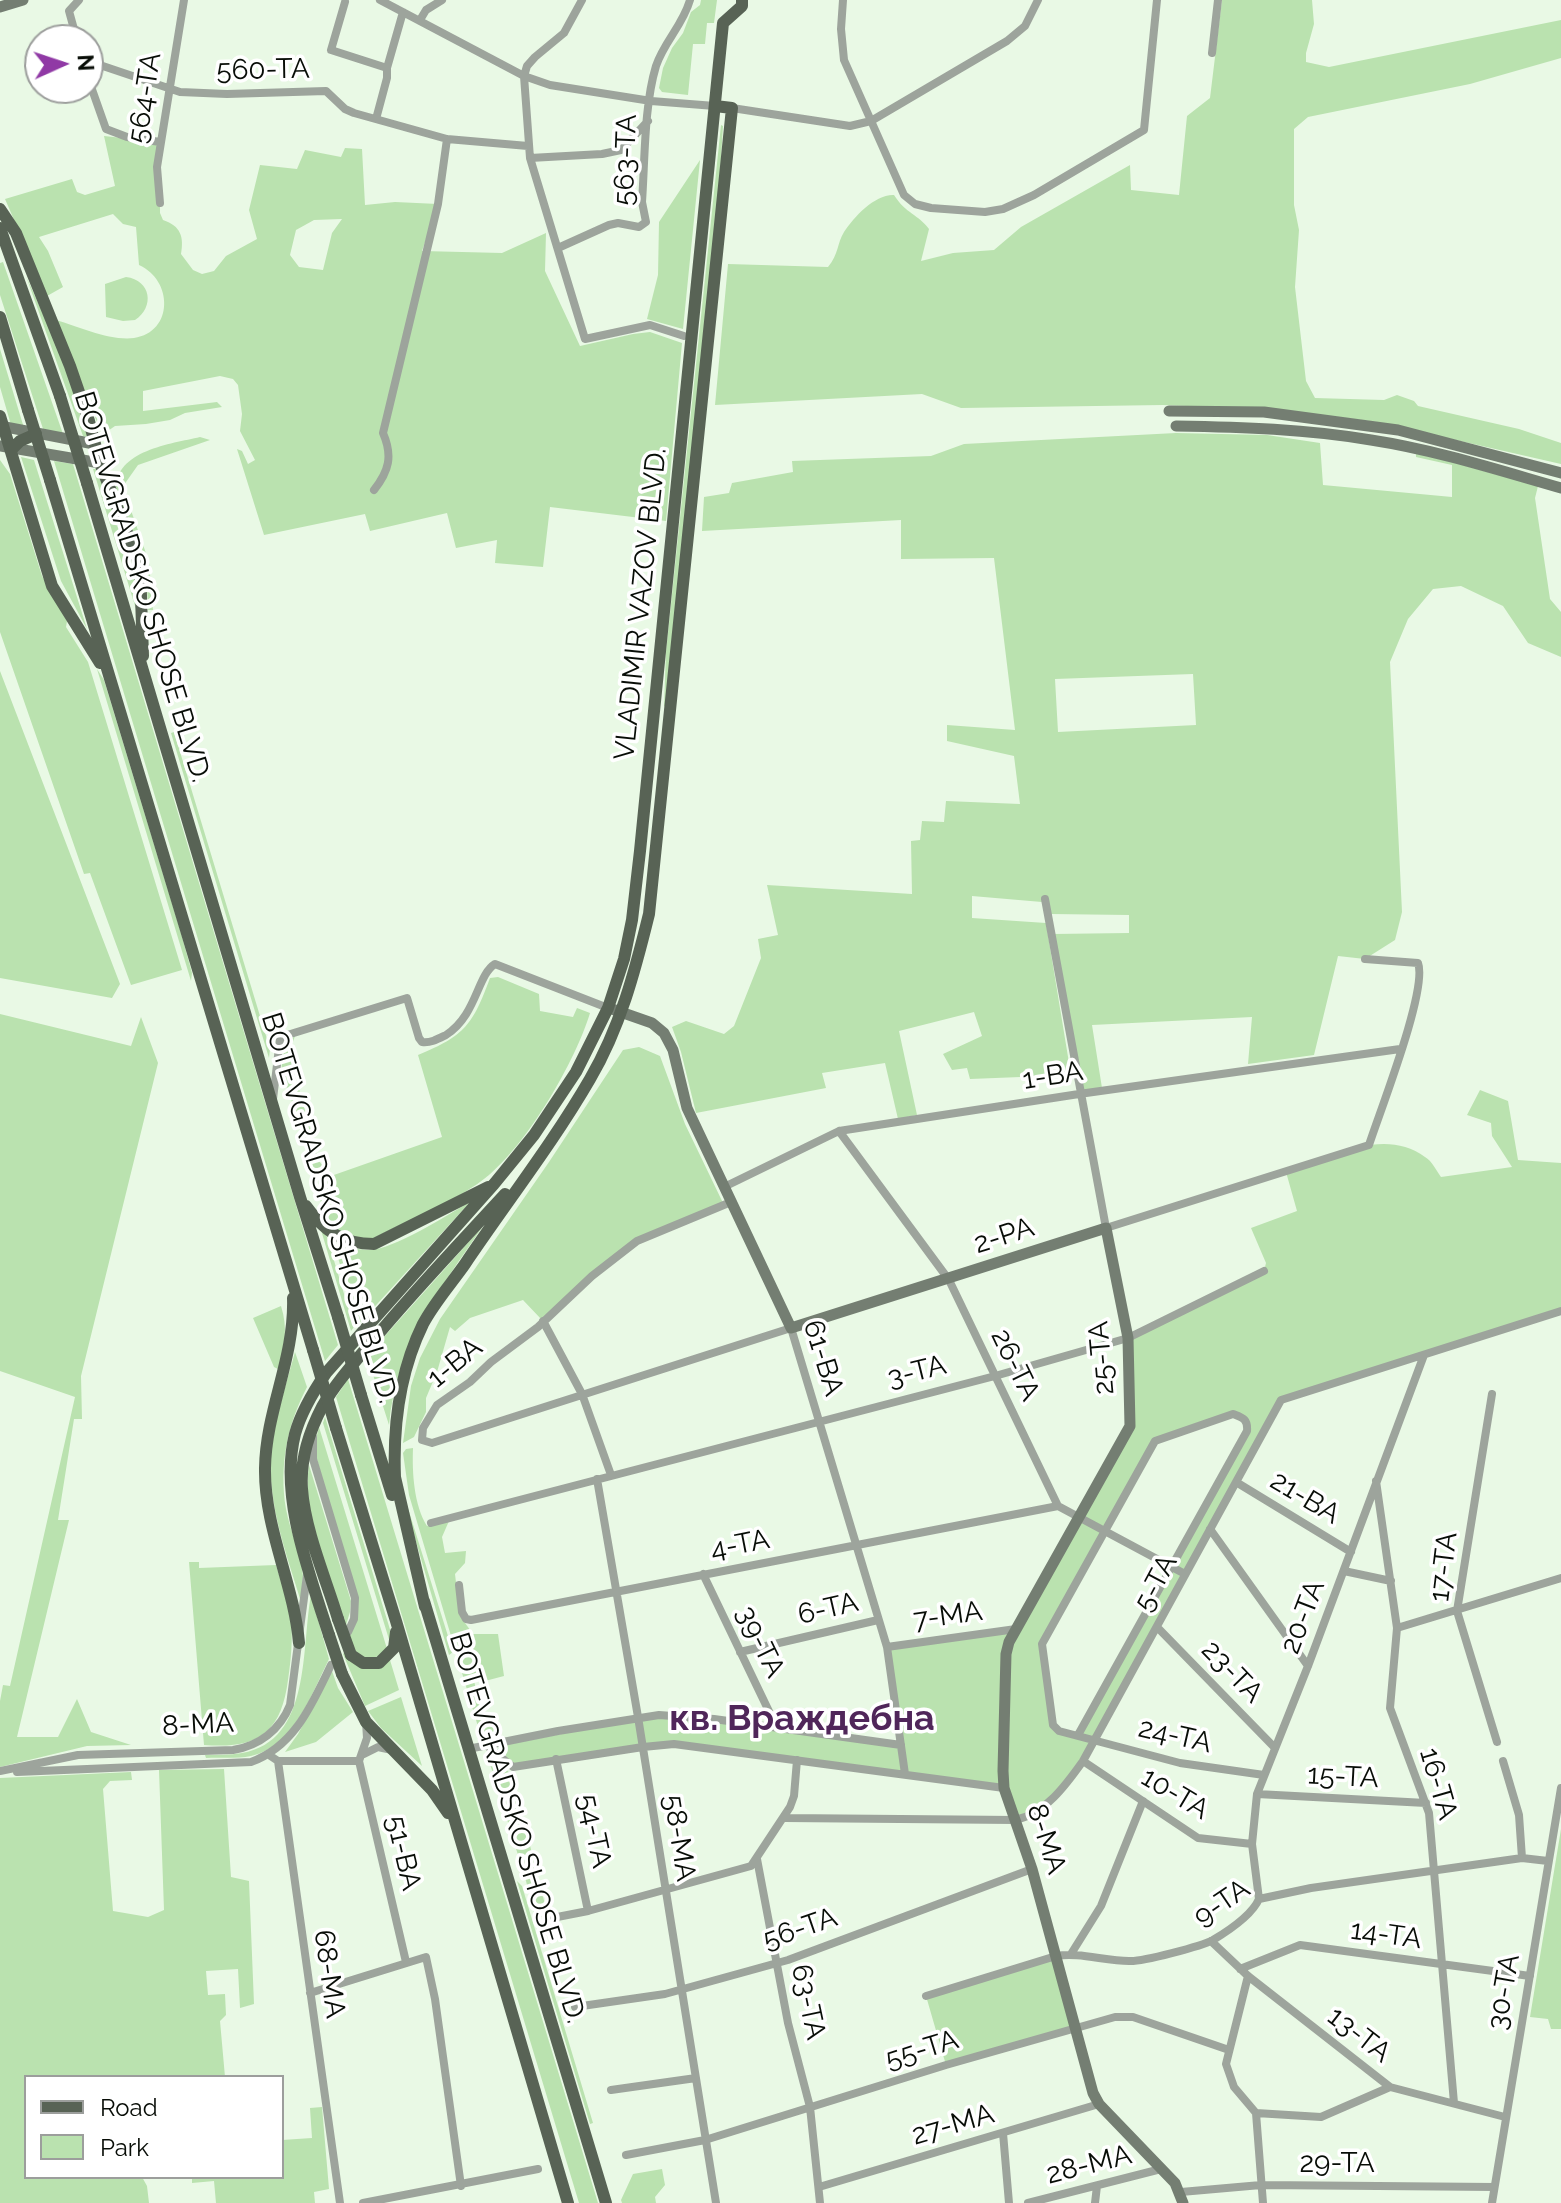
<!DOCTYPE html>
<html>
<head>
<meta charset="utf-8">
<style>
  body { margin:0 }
  #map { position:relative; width:1561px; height:2203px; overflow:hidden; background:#e9f9e5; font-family:Raleway,sans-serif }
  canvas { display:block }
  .legend { position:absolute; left:24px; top:2075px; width:260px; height:104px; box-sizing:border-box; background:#fff; border:2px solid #9c9e9c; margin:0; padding:10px 14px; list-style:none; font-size:24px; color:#080d07 }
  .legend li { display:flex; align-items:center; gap:16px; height:40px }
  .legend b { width:40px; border:2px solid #9c9e9c }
  .north { position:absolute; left:24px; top:24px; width:80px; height:80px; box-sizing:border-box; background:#fff; border:2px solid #9c9e9c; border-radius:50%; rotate:87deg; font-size:22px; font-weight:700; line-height:32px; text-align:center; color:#080d07 }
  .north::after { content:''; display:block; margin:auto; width:28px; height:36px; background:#9039a5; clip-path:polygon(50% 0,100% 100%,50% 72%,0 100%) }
</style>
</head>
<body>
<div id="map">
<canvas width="1561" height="2203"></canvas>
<ul class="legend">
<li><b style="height:10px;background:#586355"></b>Road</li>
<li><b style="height:22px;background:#bae2af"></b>Park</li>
</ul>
<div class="north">N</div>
</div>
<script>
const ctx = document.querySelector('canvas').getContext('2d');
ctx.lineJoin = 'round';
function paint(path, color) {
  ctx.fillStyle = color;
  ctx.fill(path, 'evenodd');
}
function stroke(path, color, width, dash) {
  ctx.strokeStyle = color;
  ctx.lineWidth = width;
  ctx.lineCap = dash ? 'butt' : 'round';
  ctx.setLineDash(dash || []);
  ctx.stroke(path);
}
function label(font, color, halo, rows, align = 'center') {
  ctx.font = font + ' Raleway,sans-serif';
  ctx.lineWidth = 7;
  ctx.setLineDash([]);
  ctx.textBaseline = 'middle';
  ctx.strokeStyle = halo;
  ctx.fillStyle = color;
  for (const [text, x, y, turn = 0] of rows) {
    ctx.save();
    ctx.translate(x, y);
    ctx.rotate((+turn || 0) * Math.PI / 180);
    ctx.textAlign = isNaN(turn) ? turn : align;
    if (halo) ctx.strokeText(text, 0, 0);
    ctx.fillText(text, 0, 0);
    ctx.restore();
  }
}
paint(new Path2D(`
  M701,0H717L714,23H707L705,44H693L688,95L662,92L659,88L663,68L672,48L683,33L691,12L700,5Z
  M1222,0H1312L1314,24L1306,53V62L1329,67L1561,20V58L1470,84L1308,117L1294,129V205L1299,230L1295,287L1306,381L1315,398L1384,400L1397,395L1414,401L1418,406L1519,429L1561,443V464L1377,422L1283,410L1163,405L961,408L922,394L715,405L728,264L828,267C839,254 837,243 844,232C854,217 875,194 894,195C906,214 918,214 929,229L921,261L953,253L994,250L1021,227L1130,165L1131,190L1179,195L1187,116L1210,98Z
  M721,125L723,126L719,191L667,708L664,706L666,652Z
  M104,136L160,142V213L163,220C181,226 184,237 181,254L193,270L202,274L214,271L226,256L257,239L249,210L260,165L297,169L305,150L341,157L345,148L362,149L365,205L395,202L438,204L422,251L502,253L546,233L545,271L580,346L633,334L650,332L682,343L666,521L550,507L543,567L495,563L497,540L456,548L447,513L370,531L365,514L264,535L237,449L242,451L248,464L255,460L240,431L242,414L238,385L233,379L220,376L143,391V411L217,402L222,407L185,413L170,420L146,424L115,426L105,433L97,422L56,320C79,327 110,341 134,338C174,332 173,280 139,265L136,227L123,224L113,214L39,237L48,251L63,287L47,296L5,199L72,179L77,192L85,195L115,186ZM342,219L332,233L323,270L299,267L290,255L296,230L314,220Z
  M700,160L683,329L647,319L658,275L659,222Z
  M3,262L63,434L44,432L0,295V263Z
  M26,276L64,361L89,437L83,436Z
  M126,277C151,280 155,307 135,320L123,321L106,317L105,284Z
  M0,349L24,428L11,425L0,387Z
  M1176,433L1267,435L1320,443L1323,485L1452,497V465L1416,457V452L1538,486L1535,498L1550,599L1561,612V657L1528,643L1503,606L1461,586L1433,589L1408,619L1390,662L1402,912L1395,940L1365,959L1338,956L1314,1055L1248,1064L1252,1017L1092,1025L1102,1088L1079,1094L1053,934L1129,933V915L1051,914L1042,902L972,896V918L1046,923L1071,1075L970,1079L967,1068L952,1070L943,1054L982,1036L974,1012L899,1031L917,1115L898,1119L885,1063L822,1073L826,1088L696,1113L681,1052L672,1027L686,1021L724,1034L734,1026L761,958L758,939L778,935L767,885L912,894L911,841L920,840L922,821L944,822L946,801L1020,804L1014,756L947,741V725L1015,730L994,558L901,559V520L702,531L704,497L729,493L732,483L793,472L792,461L931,456L964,444ZM1193,674L1196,725L1058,732L1055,679Z
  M200,437L210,440L138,465L126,482V496L149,562L153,610H148C149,567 131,529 116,490C115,450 171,444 200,437Z
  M21,457L34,460L87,629L61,581Z
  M0,460L10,474L42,576L67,621L66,627L88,662L182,970L131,985L90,873L84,874L0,632Z
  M54,461L73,464L332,1325L338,1345L325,1361Z
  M93,469H99L135,565L139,619Z
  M97,669L104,680L181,933L192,973L191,981Z
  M0,671L120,984L112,998L0,978Z
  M174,732L270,1049L269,1058L171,733Z
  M498,977L539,994L540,1011L573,1017L577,1008L590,1013C575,1062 529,1141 489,1175C458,1201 410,1219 374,1238C355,1239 339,1235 326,1220L288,1088L282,1085C282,1068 279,1047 295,1036L289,1053L319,1161L331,1176L442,1137L418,1055C465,1036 473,1024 490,978Z
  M0,1014L131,1046L141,1017L158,1063L81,1376L82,1419H74L58,1520H69L17,1737H58L77,1699L91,1732L131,1745L87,1746L0,1767V1701L3,1685L10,1686L75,1397L0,1371Z
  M639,1047L660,1056L685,1124L723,1203L640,1237L541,1319L523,1300L470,1318L455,1331L450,1327L437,1372L426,1398V1412L414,1437L403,1443L411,1386L420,1358L440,1319L549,1162L623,1050Z
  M1480,1090L1508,1101L1518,1160L1561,1163V1311L1281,1400L1087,1752L1047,1803L1015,1820L1004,1788L674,1744L513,1767L506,1757L505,1745L659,1715L901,1745L887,1647L1016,1629L1130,1426L1128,1338L1264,1271L1266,1263L1251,1228L1297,1211L1286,1172C1328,1158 1384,1126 1425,1157C1432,1161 1436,1170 1441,1177L1512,1167L1492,1136L1491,1123L1467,1115ZM1233,1414L1248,1423L1078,1735L1053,1725L1042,1644L1155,1441Z
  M470,1202L358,1325L333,1241C345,1246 356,1250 369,1250C393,1250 447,1215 470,1202Z
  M483,1226C438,1292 397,1343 389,1425L367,1356Z
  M321,1230L326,1234L354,1327L351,1331Z
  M281,1306C288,1328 285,1347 278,1369L274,1367L253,1318Z
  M295,1352L307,1387C287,1425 279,1466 286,1509C290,1531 301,1554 303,1576C303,1585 301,1593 301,1602C289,1562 274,1522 271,1480C268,1437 284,1393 295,1352Z
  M348,1379L598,2203H579L336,1397Z
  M325,1417L392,1636L391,1646L323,1423Z
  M319,1427L388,1652C366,1663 356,1660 349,1636L357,1616L317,1459L316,1439Z
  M413,1448C412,1473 414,1505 427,1526L449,1521L442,1537L445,1553L466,1551L465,1563L455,1574L460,1616L473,1634H498L504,1676L485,1681L480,1675L473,1676L484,1726L495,1725V1738L482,1740L409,1495L403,1453L406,1449Z
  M309,1465L351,1601L350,1612L346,1625C331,1580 301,1513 309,1465Z
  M406,1502L453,1652L449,1655L408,1514Z
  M189,1562H199V1568L276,1565C281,1582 289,1600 291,1618C293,1639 291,1660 288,1680C281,1734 257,1749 204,1745Z
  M311,1595L329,1659C311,1695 294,1746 251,1756C236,1759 220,1757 206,1758L205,1755C217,1755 230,1755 242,1753C312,1741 301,1647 311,1595Z
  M345,1652L351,1661L390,1660L399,1690L365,1706L343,1654Z
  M332,1671L338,1688L353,1712L316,1742L285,1752L298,1734Z
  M401,1697L422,1766L381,1728L368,1711Z
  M486,1751L512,1775L548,1916L535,1918L526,1881Z
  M224,1769L231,1877L249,1881L254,2004L240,2008L238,1969L206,1971L208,1995L225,1994L226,2015L220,2021L225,2077H26V2177H142L147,2186L149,2203H0V1778L131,1772L132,1780L110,1781L103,1789L113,1911L148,1917L164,1910L159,1770Z
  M1561,1829V2029H1551L1548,2019L1530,2017Z
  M517,1881L522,1886L593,2123L590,2124Z
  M1056,1956L1075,2027L946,2065L926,1996Z
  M322,2107L329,2189L314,2192L315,2203H216L214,2181L192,2183V2177H282V2140L312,2138L310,2108Z
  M662,2169L665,2185L655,2197L656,2203H622L621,2200L633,2174Z`), '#bae2af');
stroke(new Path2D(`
  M380,0L524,76L550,85L651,101L715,106
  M582,0L564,33L535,57L527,66L524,76L530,158L585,339L650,325L684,336
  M843,0L841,29L844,60L904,195L915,204L931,208L985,212L1003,209L1034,195L1144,130L1157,0
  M345,2L331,50L387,68
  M420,20L426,10L442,0
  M77,40L69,11L79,0
  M1212,53L1218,0
  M88,61L180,92L227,94L326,91L345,109L354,113L447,139L528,146
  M88,78L106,129L127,137L160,142
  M732,108L850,126L871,121L1007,41L1025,26L1038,0
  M376,119L387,78V68L403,12
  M530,158L602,154L621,150L648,121
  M160,203L157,167L184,0
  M558,248L609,225L618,223L639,227L646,222L642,202C645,159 644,106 656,66C664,42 683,25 690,0
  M374,490C389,471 393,456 383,433L438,204L447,139
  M1045,899L1106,1228L1369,1145C1380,1111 1428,989 1418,963L1365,959
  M273,1099L280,1039L284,1036L407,998L419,1038L422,1042C431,1043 438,1039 446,1035C477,1015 477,975 495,964L608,1008
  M839,1131L949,1280L1058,1506L1185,1574
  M724,1187L839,1131L1079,1094L1400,1049
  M731,1202L637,1241L592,1276L538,1327L491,1362L470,1382L437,1405L423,1428L422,1440L432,1443L791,1328L887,1647L905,1774
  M543,1321L582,1394L611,1475
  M1492,1394L1457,1611L1497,1742
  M313,1437V1459L355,1598L354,1619L348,1632
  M597,1479L638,1717L716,2203
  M1376,1481L1397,1628L1390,1708L1429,1813L1454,2103
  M1236,1482L1351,1552
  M431,1523L995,1376L1128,1338L1264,1271
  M1210,1529L1308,1666
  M1344,1571L1391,1581
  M703,1574L777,1728
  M459,1585L462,1612L466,1619L471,1620L1058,1506
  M1157,1627L1275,1748
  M1397,1628L1561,1578
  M887,1647L1016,1629
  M740,1652L878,1620
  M366,1722L367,1738L359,1761L406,1962
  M1078,1735L1247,1431C1248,1419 1243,1418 1233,1414L1155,1441L1042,1644L1053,1725L1059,1731L1180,1763L1264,1775
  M486,1745L513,1767L643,1747L674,1744L1004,1788
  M468,1749L558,1731L659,1715L714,1719L901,1745
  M364,1754L378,1747L392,1750
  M269,1755L278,1761L340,2203
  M556,1759L588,1911
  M278,1761H359
  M1083,1761L1198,1838L1252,1844
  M1503,1761L1519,1815L1522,1858
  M0,1771L78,1755L233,1750C259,1746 280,1730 290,1705L307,1575
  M17,1772L251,1762C295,1746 312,1704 331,1665
  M1257,1794L1426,1803
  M785,1818L1015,1820C1045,1814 1066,1785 1083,1761L1281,1400L1561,1311
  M757,1859L788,2023L810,2107L820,2203
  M1259,1899L1252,1844L1257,1794L1308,1666L1424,1355
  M547,1919L588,1911L751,1866L790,1807L794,1796L797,1760
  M1211,1941L1248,1976L1390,2087L1505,2117
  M1071,1954L1101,1906L1143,1801
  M1240,1969L1300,1945L1530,1976
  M1248,1976L1226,2064L1234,2087L1256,2113L1321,2117L1390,2087
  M310,1993L426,1957L435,1999L461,2186
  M926,1996L1056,1956C1079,1952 1105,1961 1129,1961C1142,1962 1202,1946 1213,1940C1228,1931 1252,1915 1259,1899L1311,1888L1522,1858L1548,1861
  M575,2007L665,1994L788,1960L1032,1869
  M611,2090L696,2078
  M1256,2113L1263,2203
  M1003,2133L1009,2203
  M626,2155L705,2140L946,2065L1115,2017H1133L1229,2050
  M819,2187L1099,2104
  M1181,2192L1261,2185L1494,2187
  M363,2203L538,2169
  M1028,2203L1161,2169
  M1095,2203L1097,2186
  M1492,2203L1561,1788`), '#9da49c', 8);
stroke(new Path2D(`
  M0,7L23,0
  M1169,411L1264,412L1398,430L1561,473
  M0,426L94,444
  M1176,426C1241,427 1307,429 1371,440C1436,450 1498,470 1561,488
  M0,446L100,463
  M612,1009L652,1023L664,1033L673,1050L687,1108L791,1328L1106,1228L1128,1338L1130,1426L1009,1642L1006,1654L1003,1771L1004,1788L1032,1869L1093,2093L1099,2104L1175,2183L1183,2203`), '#747e72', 11);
stroke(new Path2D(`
  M0,209L16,233L70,366L89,421L100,463L140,566L143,656
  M0,228L60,396
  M0,317L28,410
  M0,416L52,586L100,663
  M12,449L20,441L36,434
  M50,480L313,1350
  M87,483L300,1197L338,1317
  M306,1206C324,1231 342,1244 374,1244L488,1187
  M293,1298C295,1358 266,1409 265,1468C264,1528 294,1584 299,1643
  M361,1395L392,1495
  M336,1428L396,1621L568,2203
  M424,1601L606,2203
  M425,1607L395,1477C393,1426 400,1371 423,1324C434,1303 451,1284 465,1264C506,1203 553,1143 590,1079C620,1028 635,971 649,914L732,108L715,106
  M338,1619C326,1579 305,1531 302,1489C300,1461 309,1432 322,1407C335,1384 353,1364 370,1344C413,1292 460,1243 505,1194
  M329,1635C310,1575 279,1497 295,1434C301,1412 313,1392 326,1373L494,1184L534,1135L576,1072L608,1008L624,959L632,920L640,851L723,23L742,6V0
  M351,1655L363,1663H379L394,1648L396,1632
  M342,1674L366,1722L432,1790L448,1813`), '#586355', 12);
stroke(new Path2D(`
  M60,396L87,483
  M28,410L50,480
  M338,1317L361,1395
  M313,1350L336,1428
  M338,1619L351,1655
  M329,1635L342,1674`), '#586355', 12);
label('28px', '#080d07', '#fff', [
  ["560-ТА",263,70,-1],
  ["564-ТА",145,98,-81],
  ["563-ТА",626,160,-88],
  ["BOTEVGRADSKO SHOSE BLVD.",142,587,73],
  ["VLADIMIR VAZOV BLVD.",641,604,-84],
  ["1-ВА",1053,1076,-9],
  ["BOTEVGRADSKO SHOSE BLVD.",329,1208,73],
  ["2-РА",1004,1236,-18],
  ["61-ВА",823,1358,73],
  ["25-ТА",1102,1358,-95],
  ["1-ВА",455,1363,-39],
  ["26-ТА",1015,1365,64],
  ["3-ТА",917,1372,-14],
  ["21-ВА",1305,1498,31],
  ["4-ТА",740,1545,-11],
  ["17-ТА",1444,1567,-83],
  ["5-ТА",1156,1583,-62],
  ["6-ТА",828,1609,-13],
  ["7-МА",948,1616,-8],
  ["20-ТА",1303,1617,-69],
  ["39-ТА",760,1642,64],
  ["23-ТА",1232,1672,46],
  ["8-МА",198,1725,-3],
  ["24-ТА",1175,1736,13],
  ["15-ТА",1343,1777,3],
  ["16-ТА",1438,1784,74],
  ["10-ТА",1175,1794,31],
  ["BOTEVGRADSKO SHOSE BLVD.",517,1828,73],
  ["54-ТА",594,1831,78],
  ["58-МА",679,1838,81],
  ["8-МА",1046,1839,72],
  ["51-ВА",403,1853,77],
  ["9-ТА",1222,1903,-34],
  ["56-ТА",800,1929,-19],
  ["14-ТА",1386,1935,8],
  ["68-МА",329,1974,82],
  ["30-ТА",1504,1992,-80],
  ["63-ТА",808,2002,78],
  ["13-ТА",1359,2035,38],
  ["55-ТА",922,2050,-17],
  ["27-МА",953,2125,-16],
  ["29-ТА",1337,2164],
  ["28-МА",1089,2165,-14]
]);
label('bold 36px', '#50265a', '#fff', [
  ["кв. Враждебна",802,1719]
]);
</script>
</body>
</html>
